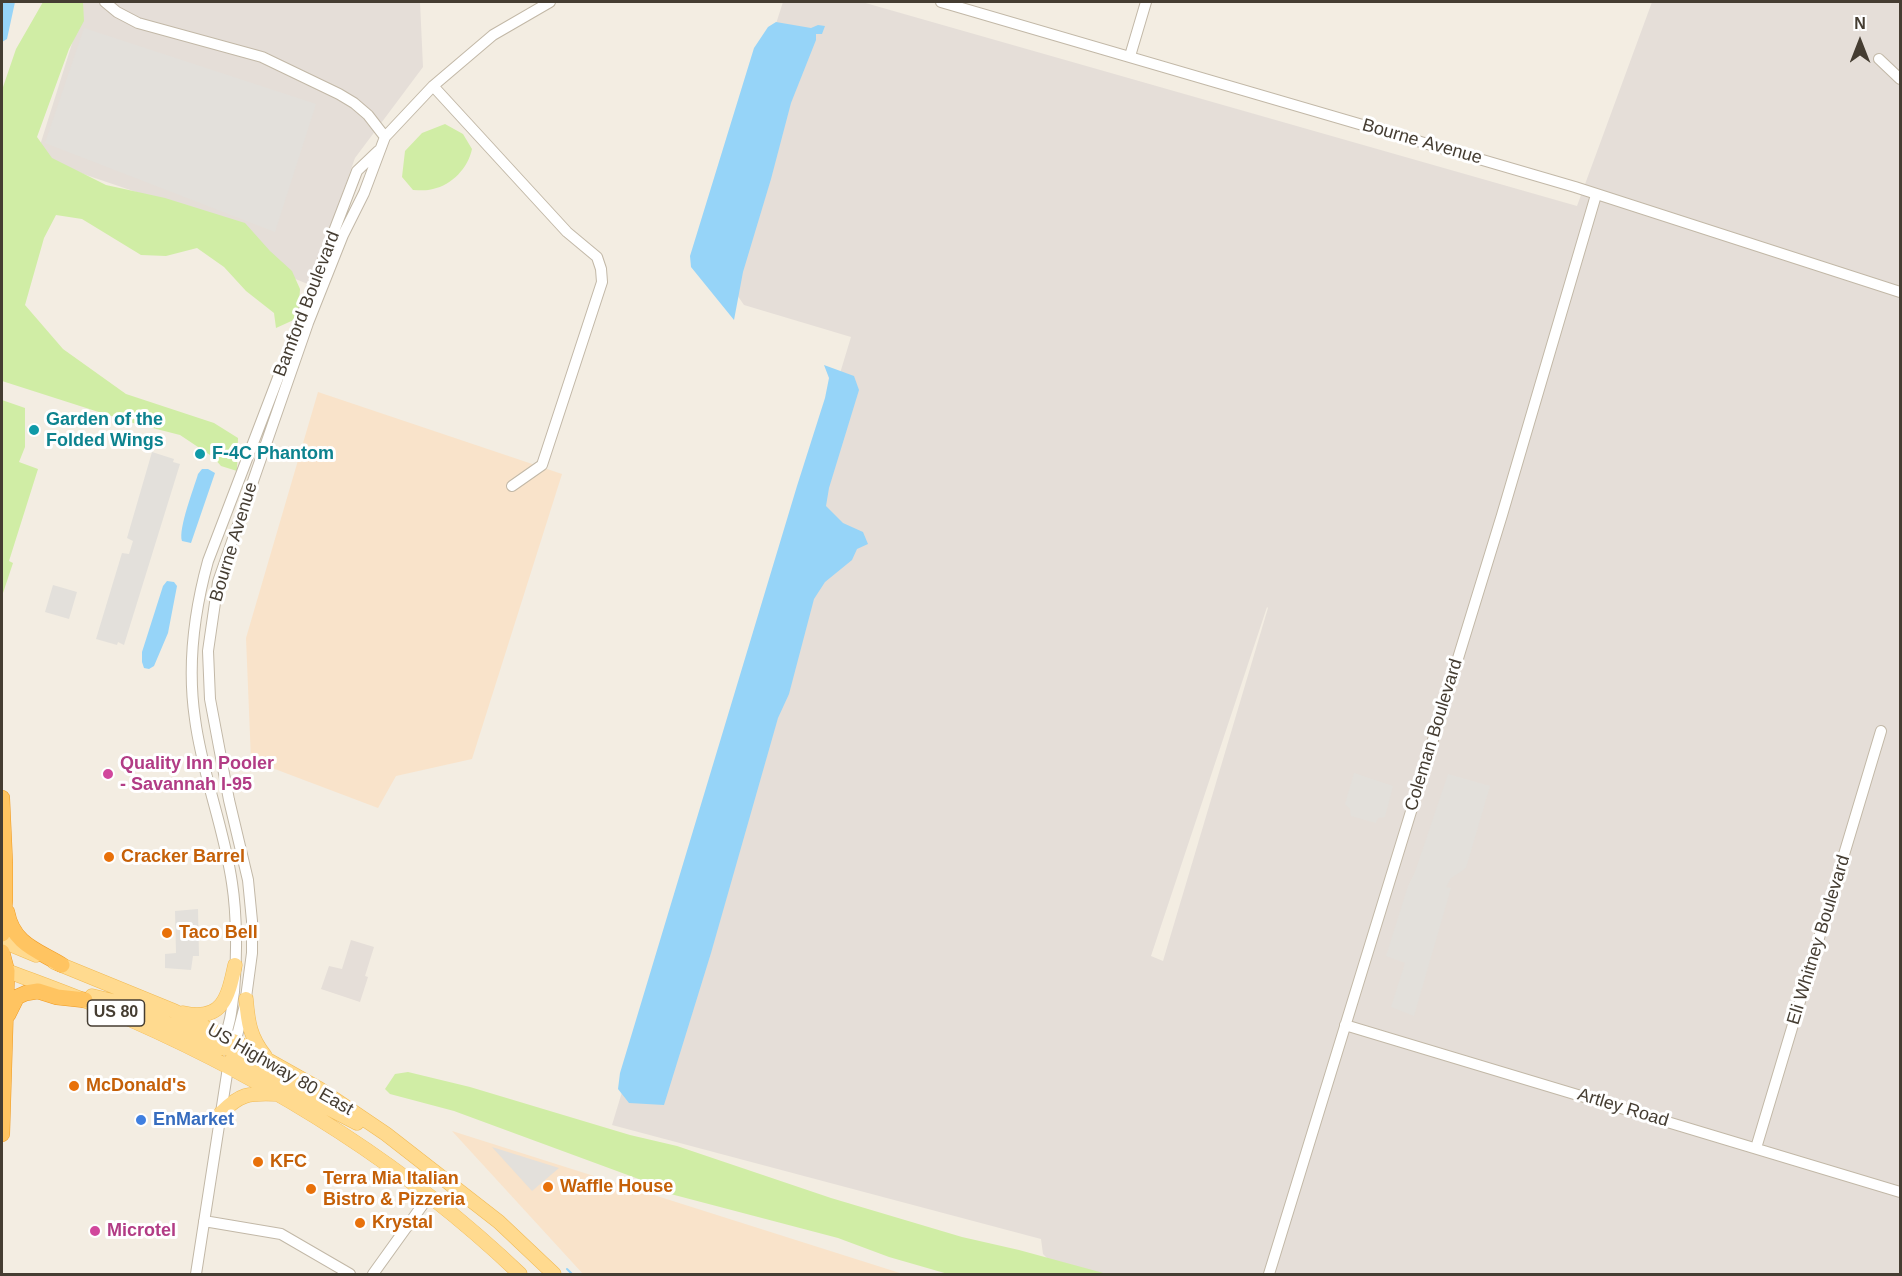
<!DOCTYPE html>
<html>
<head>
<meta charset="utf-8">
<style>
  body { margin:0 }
  #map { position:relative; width:1902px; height:1276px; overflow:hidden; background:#f3ede2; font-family:Arial,sans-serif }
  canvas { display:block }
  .frame { position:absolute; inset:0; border:3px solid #453d32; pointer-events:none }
  .north { position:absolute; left:1830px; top:12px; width:60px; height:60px; -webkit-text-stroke:4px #fff; paint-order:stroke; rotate:0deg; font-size:16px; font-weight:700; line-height:24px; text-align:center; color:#453d32 }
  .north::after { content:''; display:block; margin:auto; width:21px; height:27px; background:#453d32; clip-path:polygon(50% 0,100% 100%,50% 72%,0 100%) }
</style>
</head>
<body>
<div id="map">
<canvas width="1902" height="1276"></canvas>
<div class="frame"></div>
<div class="north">N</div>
</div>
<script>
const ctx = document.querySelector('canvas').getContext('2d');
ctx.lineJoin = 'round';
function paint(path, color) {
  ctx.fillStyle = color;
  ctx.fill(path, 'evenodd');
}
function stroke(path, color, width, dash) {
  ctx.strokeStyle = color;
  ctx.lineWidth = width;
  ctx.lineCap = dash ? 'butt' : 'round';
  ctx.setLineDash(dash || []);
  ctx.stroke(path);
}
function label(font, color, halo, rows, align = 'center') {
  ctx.font = font + ' Arial,sans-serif';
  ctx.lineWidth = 6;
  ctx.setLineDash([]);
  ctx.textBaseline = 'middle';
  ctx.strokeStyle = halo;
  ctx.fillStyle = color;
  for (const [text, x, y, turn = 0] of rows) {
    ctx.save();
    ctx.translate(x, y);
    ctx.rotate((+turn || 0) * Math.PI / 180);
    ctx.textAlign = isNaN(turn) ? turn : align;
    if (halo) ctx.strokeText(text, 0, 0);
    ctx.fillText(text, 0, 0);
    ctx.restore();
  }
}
paint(new Path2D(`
  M318,392L562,474L472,759L396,776L378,808L251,760L246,638Z
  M452,1131L903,1274H583Z`), '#f9e3ca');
paint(new Path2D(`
  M68,2H420L423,67L355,158L310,285L264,266L251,231L36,158L81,15Z
  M783,2H862L1577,206L1652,2H1900V1274H1087L1055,1266L1043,1254L1041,1239L612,1125L851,337L744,305L704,247ZM1267,607L1268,608L1163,961L1151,956Z
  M351,940L374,947L365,976L368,977L360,1002L321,989L329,966L342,969Z`), '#e5ded8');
paint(new Path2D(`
  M43,2H83L84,21L69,49L37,137L52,158L106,185L165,198L245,223L270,251L292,271L300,289L298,318L276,328L274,313L246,291L224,267L197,248L166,256L141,255L82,219L56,215L44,238L25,305L63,349L126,394L214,423L238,438L237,471L221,466L213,457L180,435L133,423L2,381V90L16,49Z
  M445,124L463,134L472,149C468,168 452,185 433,189C427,191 419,190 413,190L402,177L405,151L422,133Z
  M2,400L25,408V447L19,462L38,469L9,561L13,563L2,596Z
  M408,1072L470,1087L630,1135L677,1146L831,1198L962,1237L1019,1250L1107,1274H948L889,1257L838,1238L663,1192L644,1181L454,1111L390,1094L385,1089L395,1074Z`), '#d0eda5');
paint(new Path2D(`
  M84,28L316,104L275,232L45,143Z
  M152,452L174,459L173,462L180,464L124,645L118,642L117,645L96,639L122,553L129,554L133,541L127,538Z
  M53,585L77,592L69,619L45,612Z
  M1354,773L1393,786L1385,817L1378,818L1376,823L1351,816L1350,809L1345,804Z
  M1448,774L1490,786L1466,868L1451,878L1446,887L1451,888L1414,1016L1391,1007L1405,963L1386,956L1408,886L1415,872Z
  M198,909L199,956H193L191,970L165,968V954L176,953L175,911Z
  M492,1147L559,1168L532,1191Z`), '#e3e0db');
paint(new Path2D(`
  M2,2H15L7,39L2,42Z
  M776,22L811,28L818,25L825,26L822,34H816V40L791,103L771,179L743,272L734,320L691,267L690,256L754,48L768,27Z
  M824,365L854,376L859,390L829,488L826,506L843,523L863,532L868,544L857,549L852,560L825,582L814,599L789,694L778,718L711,953L664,1105L629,1103L618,1089L620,1073L797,486L825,398L829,378Z
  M202,469H208L215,473L191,543L182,541C178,529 194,488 198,474Z
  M167,581L174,582L177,586L168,633L154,666L149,669L144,668L142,662V652L163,586Z`), '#96d4f8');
stroke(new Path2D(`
  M567,1269L572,1274`), '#96d4f8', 2);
const minor = new Path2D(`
  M105,2L117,12L138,23L262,57L339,94L354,103L368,115L385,137
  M941,2L1575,187L1900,292
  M1130,56L1146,2
  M1879,59L1900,79
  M433,86L567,232L597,257L601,269L602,282L542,465L512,486
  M1345,1025L1900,1192
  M225,1045C225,1037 227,1031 229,1023C232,1013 232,1002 234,992C237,959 237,915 232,883C224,827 202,774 195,719C187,665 194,612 208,561L357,171L378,151
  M234,1047L245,1005L252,953V921L248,880L229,800L210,699L208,651L218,582L308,323L343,235L364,193L385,137L433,86L493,35L550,2
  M1756,1148L1881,731
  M204,1221L281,1234L350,1274
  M196,1274L229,1061
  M373,1274L429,1196
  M1269,1274L1502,515L1596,195`);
const major = new Path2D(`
  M2,941L36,955
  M54,962L174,1011L225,1038L236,1042L318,1088L386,1134L499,1222L554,1274
  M2,969C44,985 87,1000 129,1019C272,1082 407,1166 520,1274
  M92,996L125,1004L221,1048H226L236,1042
  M246,999C248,1023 250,1037 265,1056
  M183,1013C223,1022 228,997 235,965
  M227,1066C231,1060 233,1057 241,1058L326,1107L357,1123
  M221,1113C240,1094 248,1093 275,1094`);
const highway = new Path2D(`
  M2,798L5,863V900L2,934
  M7,912C13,944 37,950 62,965
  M2,952L7,971L2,1134
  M8,1015L17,997L26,993L38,991L57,997L85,1000`);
stroke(minor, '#c2b8a7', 12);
stroke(major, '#f1ba53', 15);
stroke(highway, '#ef9a21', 16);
stroke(minor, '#fff', 10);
stroke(major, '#ffda8f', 14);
stroke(highway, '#ffc461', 15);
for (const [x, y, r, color] of [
  [34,430,6,"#0f9aa8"],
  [200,454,6,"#0f9aa8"],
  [108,774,6,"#d1479c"],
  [109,857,6,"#e8710a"],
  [167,933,6,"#e8710a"],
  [74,1086,6,"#e8710a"],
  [141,1120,6,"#3f7fe0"],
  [258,1162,6,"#e8710a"],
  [548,1187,6,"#e8710a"],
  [311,1189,6,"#e8710a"],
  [360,1223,6,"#e8710a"],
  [95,1231,6,"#d1479c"]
]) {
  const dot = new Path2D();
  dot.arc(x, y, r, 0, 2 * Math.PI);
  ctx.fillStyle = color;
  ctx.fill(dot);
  stroke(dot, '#fff', 2);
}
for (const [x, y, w] of [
  [116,1013,57]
]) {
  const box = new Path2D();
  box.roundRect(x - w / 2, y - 13, w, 26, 4.5);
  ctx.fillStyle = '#fff';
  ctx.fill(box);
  stroke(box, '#453d32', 1.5);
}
label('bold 16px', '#453d32', null, [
  ["US 80",116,1013]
]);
label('18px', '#453d32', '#fff', [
  ["Bourne Avenue",1422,142,16],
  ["Bamford Boulevard",307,304,-69],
  ["Bourne Avenue",234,542,-73],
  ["Coleman Boulevard",1434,735,-73],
  ["Eli Whitney Boulevard",1819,940,-73],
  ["US Highway 80 East",280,1070,30],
  ["Artley Road",1623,1108,17]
]);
label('bold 18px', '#0d838f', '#fff', [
  ["Garden of the",46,420],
  ["Folded Wings",46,441],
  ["F-4C Phantom",212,454]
], 'left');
label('bold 18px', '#b23c85', '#fff', [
  ["Quality Inn Pooler",120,764],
  ["- Savannah I-95",120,785],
  ["Microtel",107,1231]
], 'left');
label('bold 18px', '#c56008', '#fff', [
  ["Cracker Barrel",121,857],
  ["Taco Bell",179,933],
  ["McDonald's",86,1086],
  ["KFC",270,1162],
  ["Terra Mia Italian",323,1179],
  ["Bistro & Pizzeria",323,1200],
  ["Waffle House",560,1187],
  ["Krystal",372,1223]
], 'left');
label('bold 18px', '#366cbe', '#fff', [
  ["EnMarket",153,1120]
], 'left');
</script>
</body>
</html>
